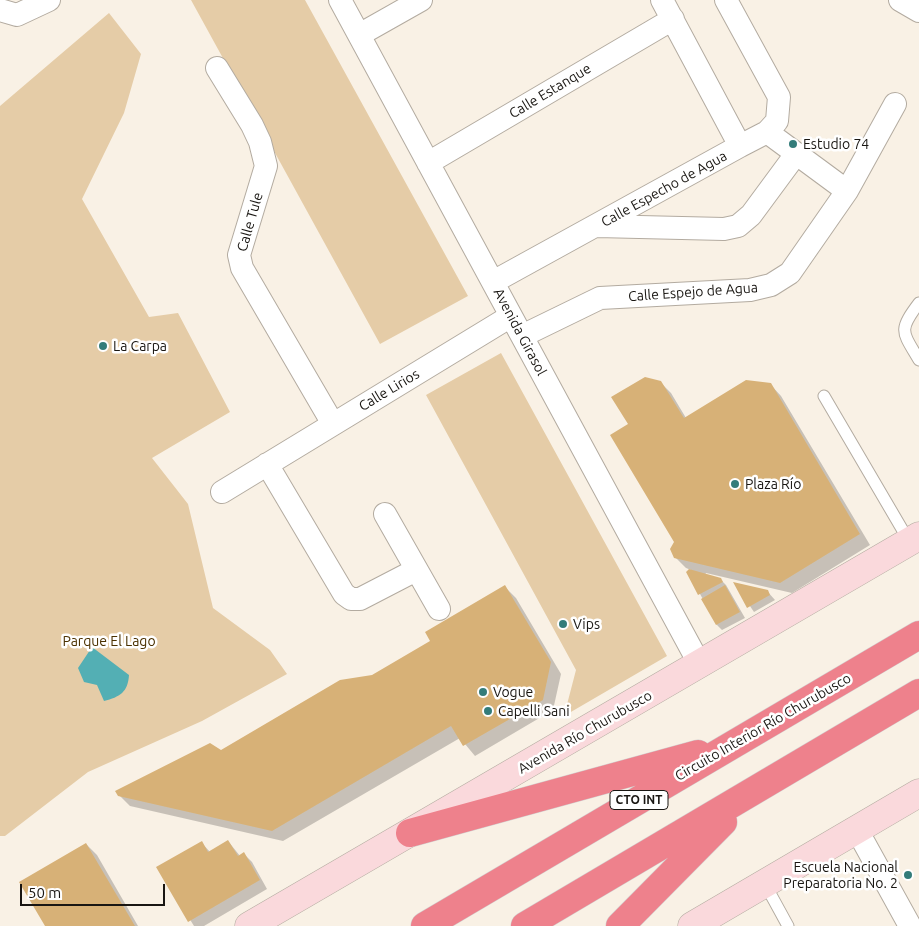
<!DOCTYPE html>
<html>
<head>
<meta charset="utf-8">
<style>
  body { margin:0 }
  #map { position:relative; width:919px; height:926px; overflow:hidden; background:#f9f1e5; font-family:Ubuntu,sans-serif }
  canvas { display:block }
  .scale { position:absolute; left:20px; top:884px; width:145px; height:22px; box-sizing:border-box; border:2px solid #191612; border-top:0; padding-left:6px; font-size:15px; line-height:18px; white-space:nowrap; color:#191612; -webkit-text-stroke:4px #fff; paint-order:stroke }
</style>
</head>
<body>
<div id="map">
<canvas width="919" height="926"></canvas>
<div class="scale">50 m</div>
</div>
<script>
const ctx = document.querySelector('canvas').getContext('2d');
ctx.lineJoin = 'round';
function paint(path, color) {
  ctx.fillStyle = color;
  ctx.fill(path, 'evenodd');
}
function stroke(path, color, width, dash) {
  ctx.strokeStyle = color;
  ctx.lineWidth = width;
  ctx.lineCap = dash ? 'butt' : 'round';
  ctx.setLineDash(dash || []);
  ctx.stroke(path);
}
function label(font, color, halo, rows, align = 'center') {
  ctx.font = font + ' Ubuntu,sans-serif';
  ctx.lineWidth = 5;
  ctx.setLineDash([]);
  ctx.textBaseline = 'middle';
  ctx.strokeStyle = halo;
  ctx.fillStyle = color;
  for (const [text, x, y, turn = 0] of rows) {
    ctx.save();
    ctx.translate(x, y);
    ctx.rotate((+turn || 0) * Math.PI / 180);
    ctx.textAlign = isNaN(turn) ? turn : align;
    if (halo) ctx.strokeText(text, 0, 0);
    ctx.fillText(text, 0, 0);
    ctx.restore();
  }
}
paint(new Path2D(`
  M191,0H305L468,296L380,344Z
  M109,13L141,54L124,113L82,199L149,317L178,313L230,412L152,458L188,504L213,608L270,650L287,674L202,721L88,772L5,836H0V106Z
  M501,353L667,656L564,716L576,670L426,395Z`), '#e5cca7');
paint(new Path2D(`
  M92,647L129,675C128,692 120,697 104,701L97,685L84,682L78,668Z`), '#53afb4');
paint(new Path2D(`
  M660,382L671,393L686,418L770,384L781,396L870,545L792,593L706,573L705,575L720,579L726,585L745,618L722,630L717,625L688,572L691,570L686,568L675,557L676,542L630,424Z
  M735,584L767,591L775,600L754,612Z
  M505,587L516,598L561,674L553,710L475,756L460,738L283,841L130,806L119,795L221,751L373,677L432,642Z
  M228,841L240,856L244,854L252,862L267,889L204,926H194L158,868L201,842L210,852Z
  M86,844L97,855L138,926H46Z`), '#0003');
paint(new Path2D(`
  M645,377L661,381L684,418L746,380L771,383L860,534L780,583L674,558L670,549L674,542L610,435L628,424L611,397Z
  M689,569L721,578L723,582L698,595L686,572Z
  M733,582L768,590L770,595L747,608Z
  M505,585L551,662L543,700L463,746L451,726L272,831L118,796L115,791L210,743L221,750L340,680L372,675L430,641L425,632Z
  M725,585L740,612L716,625L701,599Z
  M228,840L238,856L244,852L260,880L188,922L156,867L202,841L208,852Z
  M86,843L135,926H45L19,882Z`), '#d7b177');
const lane = new Path2D(`
  M919,303C898,331 902,331 919,360
  M824,396L909,541
  M765,884L788,926`);
const street = new Path2D(`
  M340,0L700,665
  M726,0L779,97L777,121L767,132L740,146
  M900,0L919,11
  M0,10L17,15L49,0
  M359,35L421,0
  M217,68L252,125L260,142L266,166L239,255L242,268L333,424
  M767,132L847,191
  M428,163L673,19
  M597,226L724,229L738,226L751,215L796,154
  M493,282L740,146L662,0
  M522,336L600,298L750,290L771,285L790,273L847,191L895,104
  M267,464L344,594L351,599H360L416,570
  M222,492L511,316
  M385,514L439,609
  M857,830L910,926`);
const secondary = new Path2D(`
  M249,926L919,536
  M692,926L919,793`);
const highway = new Path2D(`
  M410,833L698,754
  M425,926L919,635
  M525,926L919,693
  M620,926L723,822`);
stroke(lane, '#b3aba0', 13);
stroke(street, '#b3aba0', 24);
stroke(secondary, '#b3aba0', 29);
stroke(highway, '#d1d0d0', 29);
stroke(lane, '#fff', 11);
stroke(street, '#fff', 22);
stroke(secondary, '#fad9dc', 28);
stroke(highway, '#ee818c', 28);
for (const [x, y, r, color] of [
  [793,144,5,"#337c7a"],
  [103,346,5,"#337c7a"],
  [735,484,5,"#337c7a"],
  [563,624,5,"#337c7a"],
  [483,692,5,"#337c7a"],
  [488,711,5,"#337c7a"],
  [908,875,5,"#337c7a"]
]) {
  const dot = new Path2D();
  dot.arc(x, y, r, 0, 2 * Math.PI);
  ctx.fillStyle = color;
  ctx.fill(dot);
  stroke(dot, '#fff', 2);
}
for (const [x, y, w] of [
  [639,800,58]
]) {
  const box = new Path2D();
  box.roundRect(x - w / 2, y - 9.5, w, 19, 4);
  ctx.fillStyle = '#fff';
  ctx.fill(box);
  stroke(box, '#191612', 1);
}
label('bold 12px', '#191612', null, [
  ["CTO INT",639,800]
]);
label('14px', '#191612', '#fff', [
  ["Calle Estanque",550,91,-31],
  ["Calle Especho de Agua",664,189,-29],
  ["Calle Tule",250,222,-74],
  ["Calle Espejo de Agua",693,292,-4],
  ["Avenida Girasol",520,332,62],
  ["Calle Lirios",389,390,-31],
  ["Circuito Interior Río Churubusco",763,727,-30],
  ["Avenida Río Churubusco",585,732,-30]
]);
label('14px', '#191612', '#fff', [
  ["Estudio 74",803,144],
  ["La Carpa",113,346],
  ["Plaza Río",745,484],
  ["Vips",573,624],
  ["Vogue",493,692],
  ["Capelli Sani",498,711],
  ["Escuela Nacional",898,867,"right"],
  ["Preparatoria No. 2",898,883,"right"]
], 'left');
label('14px', '#4b3100', '#fff', [
  ["Parque El Lago",109,641]
]);
</script>
</body>
</html>
